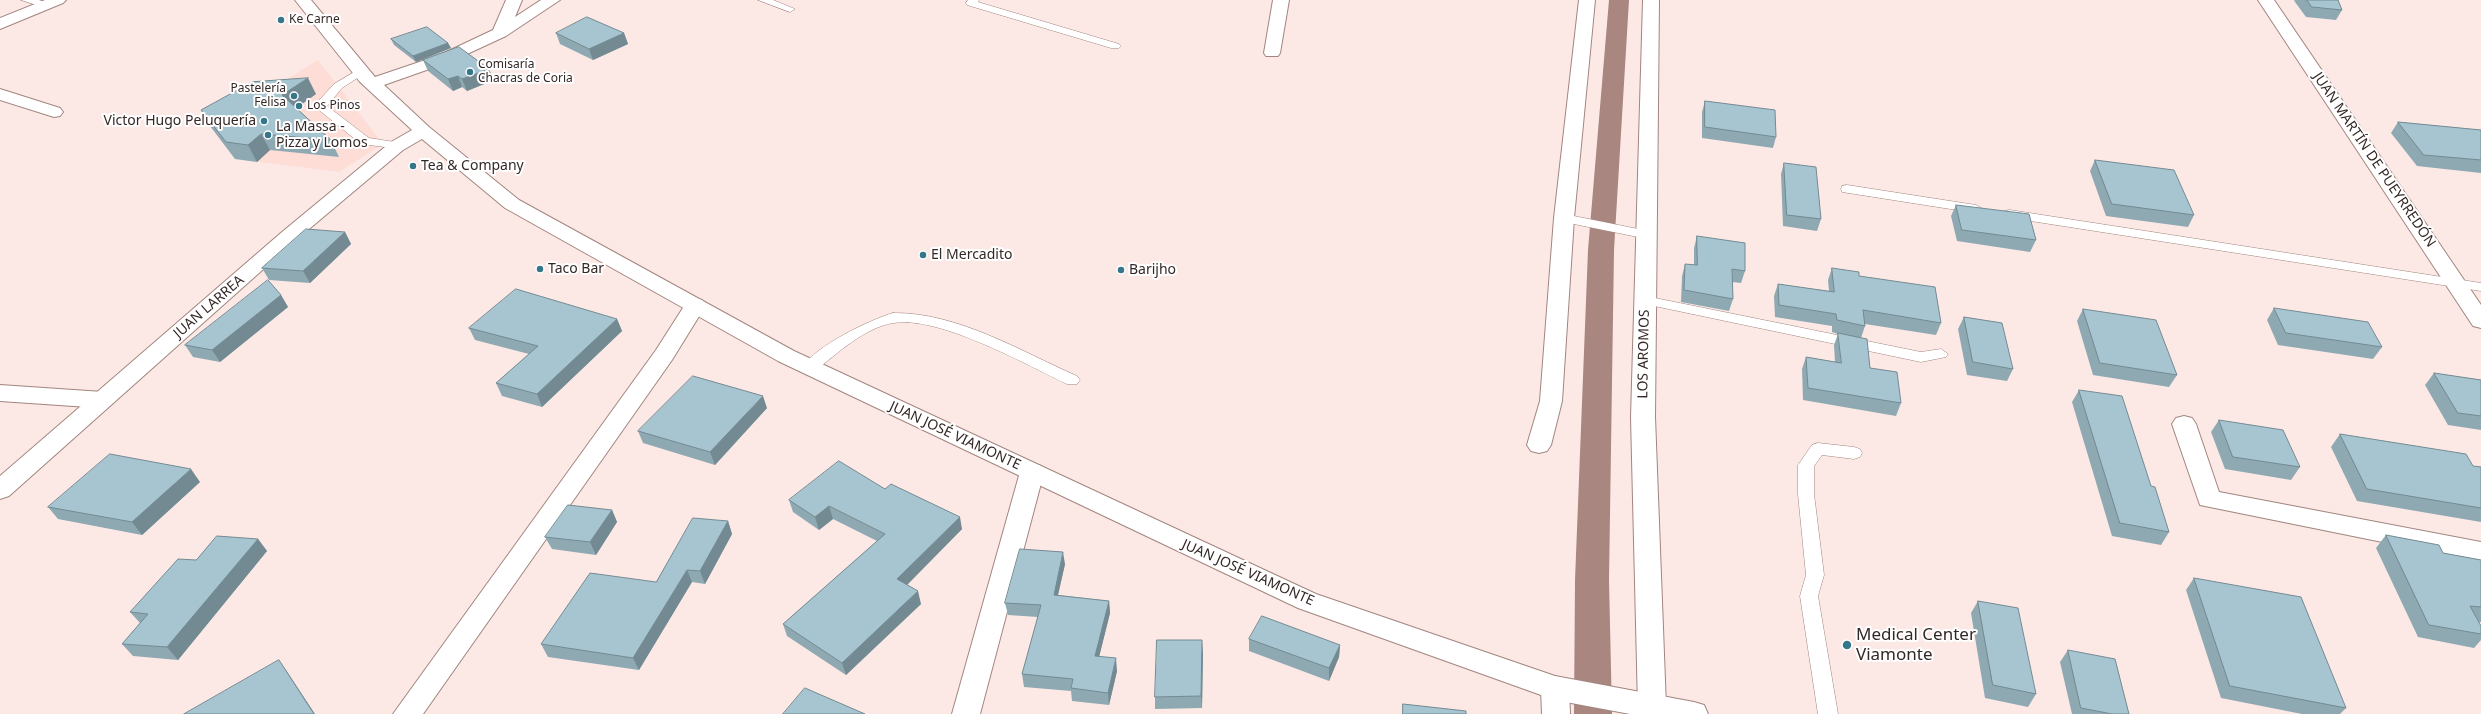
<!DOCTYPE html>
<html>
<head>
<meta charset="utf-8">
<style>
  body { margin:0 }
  canvas { display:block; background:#fce9e5 }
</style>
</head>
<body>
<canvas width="2481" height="714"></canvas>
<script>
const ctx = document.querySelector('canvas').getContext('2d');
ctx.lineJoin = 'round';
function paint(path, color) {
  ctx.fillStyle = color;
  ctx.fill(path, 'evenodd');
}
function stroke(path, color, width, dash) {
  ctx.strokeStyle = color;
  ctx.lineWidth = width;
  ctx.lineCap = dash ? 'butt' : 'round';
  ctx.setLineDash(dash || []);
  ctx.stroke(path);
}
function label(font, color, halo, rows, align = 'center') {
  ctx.font = font + ' "Noto Sans",sans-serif';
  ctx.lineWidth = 4;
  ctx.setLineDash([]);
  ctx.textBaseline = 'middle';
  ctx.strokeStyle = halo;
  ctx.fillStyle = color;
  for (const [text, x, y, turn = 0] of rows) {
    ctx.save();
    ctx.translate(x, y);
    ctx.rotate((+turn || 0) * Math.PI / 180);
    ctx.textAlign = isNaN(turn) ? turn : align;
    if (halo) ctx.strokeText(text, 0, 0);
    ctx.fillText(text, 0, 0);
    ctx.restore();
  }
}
paint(new Path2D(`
  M318,60L383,144L339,172L235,159L211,126Z`), '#feddd6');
paint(new Path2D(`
  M1609,0H1629L1614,250L1609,580L1612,714H1574L1575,580L1588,250Z`), '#a98780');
const lane = new Path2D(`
  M21,0H39L51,5L46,8Z
  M758,0H773L795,9L790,12Z
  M968,0H979L978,2L1119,44L1121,46L1119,48H1111L967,5L966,3Z
  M361,68L367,71L365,73L342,88L327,106L369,138L401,143L403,146L401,149L361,144L314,106L334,84Z
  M1847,185L1976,205L1983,209L1976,213L1842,192L1841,189L1842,186Z
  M2010,210L2481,283V291L2005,217L2003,214L2005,211Z
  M1564,214L1648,231L1655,235L1648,239L1559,221L1557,218L1559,215Z
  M1645,296L1921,352L1941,349L1948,354L1946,357L1921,362L1640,303L1638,300Z
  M893,313C957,312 1020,351 1077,376L1080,380L1077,384H1067C1025,364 938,315 893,323C864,328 838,353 815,371L810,372L802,367C816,346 869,320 893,313Z
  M1818,443L1854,447L1860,449L1862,453L1860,457L1854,459L1822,455L1814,466V494L1824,575L1818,596L1838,714H1818L1800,596L1806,575L1798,494V465L1812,445Z`);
const street = new Path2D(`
  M1273,0H1289L1280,53L1278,56H1266L1264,53Z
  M1579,0H1595L1574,218L1562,401L1551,445L1547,451L1539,453L1531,451L1527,445L1540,401L1554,218Z
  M1643,0H1659L1655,417L1666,707L1663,714H1641L1638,707L1631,417Z
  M0,89L60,108L63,112L60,116L54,117L0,100Z
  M695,298L702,300L706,305L672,360L423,714H393L656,350L688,300Z
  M0,385L103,392L111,395L114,400L111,405L103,408L0,401Z
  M2184,416L2192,418L2196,424L2219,492L2481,542V562L2200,505L2172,424L2176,418Z
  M1032,463L1041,466L1044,472L980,714H952L1020,472L1023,466Z
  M1555,676L1565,680L1569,688L1570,714H1542L1541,688L1545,680Z`);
const secondary = new Path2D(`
  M45,0H66L63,3L0,29V18Z
  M295,0H311L375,77L440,55L493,30L506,0H522L515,17L541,0H560L506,36L452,61L384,85L429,127L519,200L794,351L1316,594L1555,676L1694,702L1704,705L1708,714H1630L1555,700L1298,608L778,361L505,208L422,139L403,150L296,240L9,496L0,499V476L282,232L391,142L412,130L360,82Z
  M2258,0H2274L2481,305V328L2473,326Z`);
stroke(lane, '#a2857f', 1);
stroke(street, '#a2857f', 2);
stroke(secondary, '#a2857f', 2);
paint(lane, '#fff');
paint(street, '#fff');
paint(secondary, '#fff');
paint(new Path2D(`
  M2294,0H2338L2342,10L2336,20L2306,17L2295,2Z
  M556,33H624L628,44L593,60L560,44Z
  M391,39L448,43L451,48L416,62L394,45Z
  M423,60L494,80L467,91L462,87L453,91L428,71Z
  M316,94L296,108L331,140L339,157L270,150L257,162L235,159L210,126L201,110Z
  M1705,101L1776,137L1773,148L1702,138V112Z
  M2398,122L2481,130V173L2417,166L2391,133Z
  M2095,160L2194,215L2188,227L2106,216L2090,171Z
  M1784,163L1821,219L1817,231L1783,226L1781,174Z
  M1956,205L2036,240L2030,252L1957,241L1951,216Z
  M345,232L351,244L310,283L269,280L262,268Z
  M1697,236L1745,271L1741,283L1732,282L1733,299L1729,311L1681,302L1682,276L1685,264L1694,265V248Z
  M1832,268L1859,276L1941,323L1936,335L1865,324V326L1861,338L1870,368L1901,403L1896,416L1803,400L1802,369L1806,357L1835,362L1834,345L1838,334L1832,332V326L1775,317L1774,296L1778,284L1829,291L1828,280Z
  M281,295L288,307L220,362L193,357L185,345Z
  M2274,308L2382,347L2373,359L2278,345L2267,320Z
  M2083,309L2177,375L2169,387L2093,375L2077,321Z
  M1964,317L2013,369L2007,381L1967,375L1958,329Z
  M617,319L622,331L542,407L502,396L496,383L529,354L475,340L469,328Z
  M2434,373L2481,380V430L2448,425L2425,385Z
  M2079,390L2151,486L2169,532L2161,545L2112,536L2072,402Z
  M767,408L715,465L643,443L638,431Z
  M2219,420L2300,467L2291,480L2225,469L2211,432Z
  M2340,434L2473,466L2481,467V522L2357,501L2331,447Z
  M200,482L142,535L58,519L48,507Z
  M885,489L962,529L907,585L921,604L846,675L787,636L783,624L877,541L833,519L819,530L793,512L789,500Z
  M612,510L617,522L596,555L552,549L545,537Z
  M728,521L732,534L705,584L692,582L639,670L548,657L541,644L656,582Z
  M2386,535L2443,553L2481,560V622H2479L2481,626V640L2474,648L2418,637L2376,548Z
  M258,539L267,551L178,660L133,656L122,644L140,623L130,612L196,560Z
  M1065,564L1058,595L1109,601L1110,613L1099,657L1117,671L1109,705L1072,701L1071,691L1024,687L1022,674L1038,617L1008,615L1005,603Z
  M2194,578L2346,708L2340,714H2302L2221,698L2186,590Z
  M1978,601L2036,694L2028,707L1985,698L1971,613Z
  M1249,639L1340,645L1339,657L1329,681L1249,651Z
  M2068,650L2129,714H2072L2060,662Z
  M1203,652L1202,708L1155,709V697Z`), '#8fa9b3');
paint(new Path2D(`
  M624,33L628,44L593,60L589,49Z
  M448,43L451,48L416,62L413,56Z
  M489,69L494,80L467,91L462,79Z
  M458,76L462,87L453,91L448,79Z
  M308,78L316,94L291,112L282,95Z
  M261,134L270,150L257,162L248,145Z
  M345,232L351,244L310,283L303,271Z
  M281,295L288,307L220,362L212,350Z
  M617,319L622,331L542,407L537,394Z
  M763,396L767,408L715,465L710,452Z
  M191,469L200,482L142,535L132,522Z
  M829,506L833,519L819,530L815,517Z
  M612,510L617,522L596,555L590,542Z
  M960,517L962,529L901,591L897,579Z
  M728,521L732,534L705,584L700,571Z
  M258,539L267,551L178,660L167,647Z
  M1063,552L1065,564L1055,608L1054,595Z
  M687,570L692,582L639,670L633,658Z
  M918,591L921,604L846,675L842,663Z
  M1109,601L1110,613L1096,669L1095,656Z
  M1202,640L1203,652L1202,708L1201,696Z
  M1340,645L1339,657L1329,681V668Z
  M1116,658L1117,671L1109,705L1108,693Z
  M279,660L288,673L315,714H314Z`), '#748a92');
const building = new Path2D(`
  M2307,0H2338L2342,10L2312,7Z
  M587,17L624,33L589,49L556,33Z
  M427,27L448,43L413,56L391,39Z
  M459,47L489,69L462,79L458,76L448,79L423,60Z
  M308,78L282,95L331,140L261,134L248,145L226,142L201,110L252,82Z
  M1705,101L1775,110L1776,137L1705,127Z
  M2398,122L2481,130V160L2424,155Z
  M2095,160L2174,170L2194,215L2112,204Z
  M1784,163L1816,167L1821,219L1787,215Z
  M1956,205L2029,214L2036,240L1962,230Z
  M306,229L345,232L303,271L262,268Z
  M1697,236L1745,243V271L1732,269L1733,299L1684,290L1685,264L1697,265Z
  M1832,268L1859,272V276L1935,287L1941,323L1863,310L1865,326L1837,320L1836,314L1779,305L1778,284L1834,292Z
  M268,280L281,295L212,350L185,345Z
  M516,289L617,319L537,394L496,383L538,346L469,328Z
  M2274,308L2368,322L2382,347L2286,333Z
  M2083,309L2156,320L2177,375L2100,363Z
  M1964,317L2002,323L2013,369L1973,362Z
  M1838,333L1867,339L1870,368L1897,372L1901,403L1808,388L1806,357L1841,363Z
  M2434,373L2481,380V416L2458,413Z
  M693,376L763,396L710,452L638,431Z
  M2079,390L2122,396L2151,486L2155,487L2169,532L2120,523Z
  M2219,420L2283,430L2300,467L2233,457Z
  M2340,434L2466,454L2473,466L2481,467V508L2367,489Z
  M110,454L191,469L132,522L48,507Z
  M839,461L885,489L891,484L960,517L897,579L918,591L842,663L783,624L885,534L829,506L815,517L789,500Z
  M568,505L612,510L590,542L545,537Z
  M693,518L728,521L700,571L687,570L633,658L541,644L590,573L656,582Z
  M2386,535L2439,545L2443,553L2481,560V607L2470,606L2481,626V634L2429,625Z
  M217,536L258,539L167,647L122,644L148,614L130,612L178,559L196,560Z
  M1020,549L1063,552L1054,595L1109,601L1095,656L1116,658L1108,693L1071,688L1073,679L1022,674L1041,605L1005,603Z
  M2194,578L2301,597L2346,708L2230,686Z
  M1978,601L2018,608L2036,694L1993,685Z
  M1262,616L1340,645L1329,668L1249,639Z
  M1157,640H1202L1201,696L1155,697Z
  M2068,650L2115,659L2129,714H2112L2081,708Z
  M279,660L314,714H184Z
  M805,688L865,714H783Z
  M1403,704L1466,711V714H1403Z`);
paint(building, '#a6c5d0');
stroke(building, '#748a92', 1);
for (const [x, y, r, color] of [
  [281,20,4,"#357789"],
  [470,72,4,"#357789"],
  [294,96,4,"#357789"],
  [299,106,4,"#357789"],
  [264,121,4,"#357789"],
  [268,135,4,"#357789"],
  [413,166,4,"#357789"],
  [923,255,4,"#357789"],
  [540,269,4,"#357789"],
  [1121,270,4,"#357789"],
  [1847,645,5,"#357789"]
]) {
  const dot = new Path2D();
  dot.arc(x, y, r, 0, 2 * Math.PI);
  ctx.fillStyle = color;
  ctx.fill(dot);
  stroke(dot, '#fff', 1.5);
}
label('12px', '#342826', '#fff', [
  ["Ke Carne",289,20],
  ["Comisaría",478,65],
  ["Chacras de Coria",478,79],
  ["Pastelería",286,89,"right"],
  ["Felisa",286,103,"right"],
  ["Los Pinos",307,106]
], 'left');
label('14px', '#342826', '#fff', [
  ["Victor Hugo Peluquería",256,121,"right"],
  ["La Massa -",276,127],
  ["Pizza y Lomos",276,143],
  ["Tea & Company",421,166],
  ["El Mercadito",931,255],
  ["Taco Bar",548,269],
  ["Barijho",1129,270]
], 'left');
label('14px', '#342826', '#fff', [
  ["JUAN MARTÍN DE PUEYRREDÓN",2374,160,56],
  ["JUAN LARREA",209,307,-41],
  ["LOS AROMOS",1644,354,-89],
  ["JUAN JOSÉ VIAMONTE",955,436,25],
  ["JUAN JOSÉ VIAMONTE",1248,573,24]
]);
label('17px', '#342826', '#fff', [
  ["Medical Center",1856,635],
  ["Viamonte",1856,655]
], 'left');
</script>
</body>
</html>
